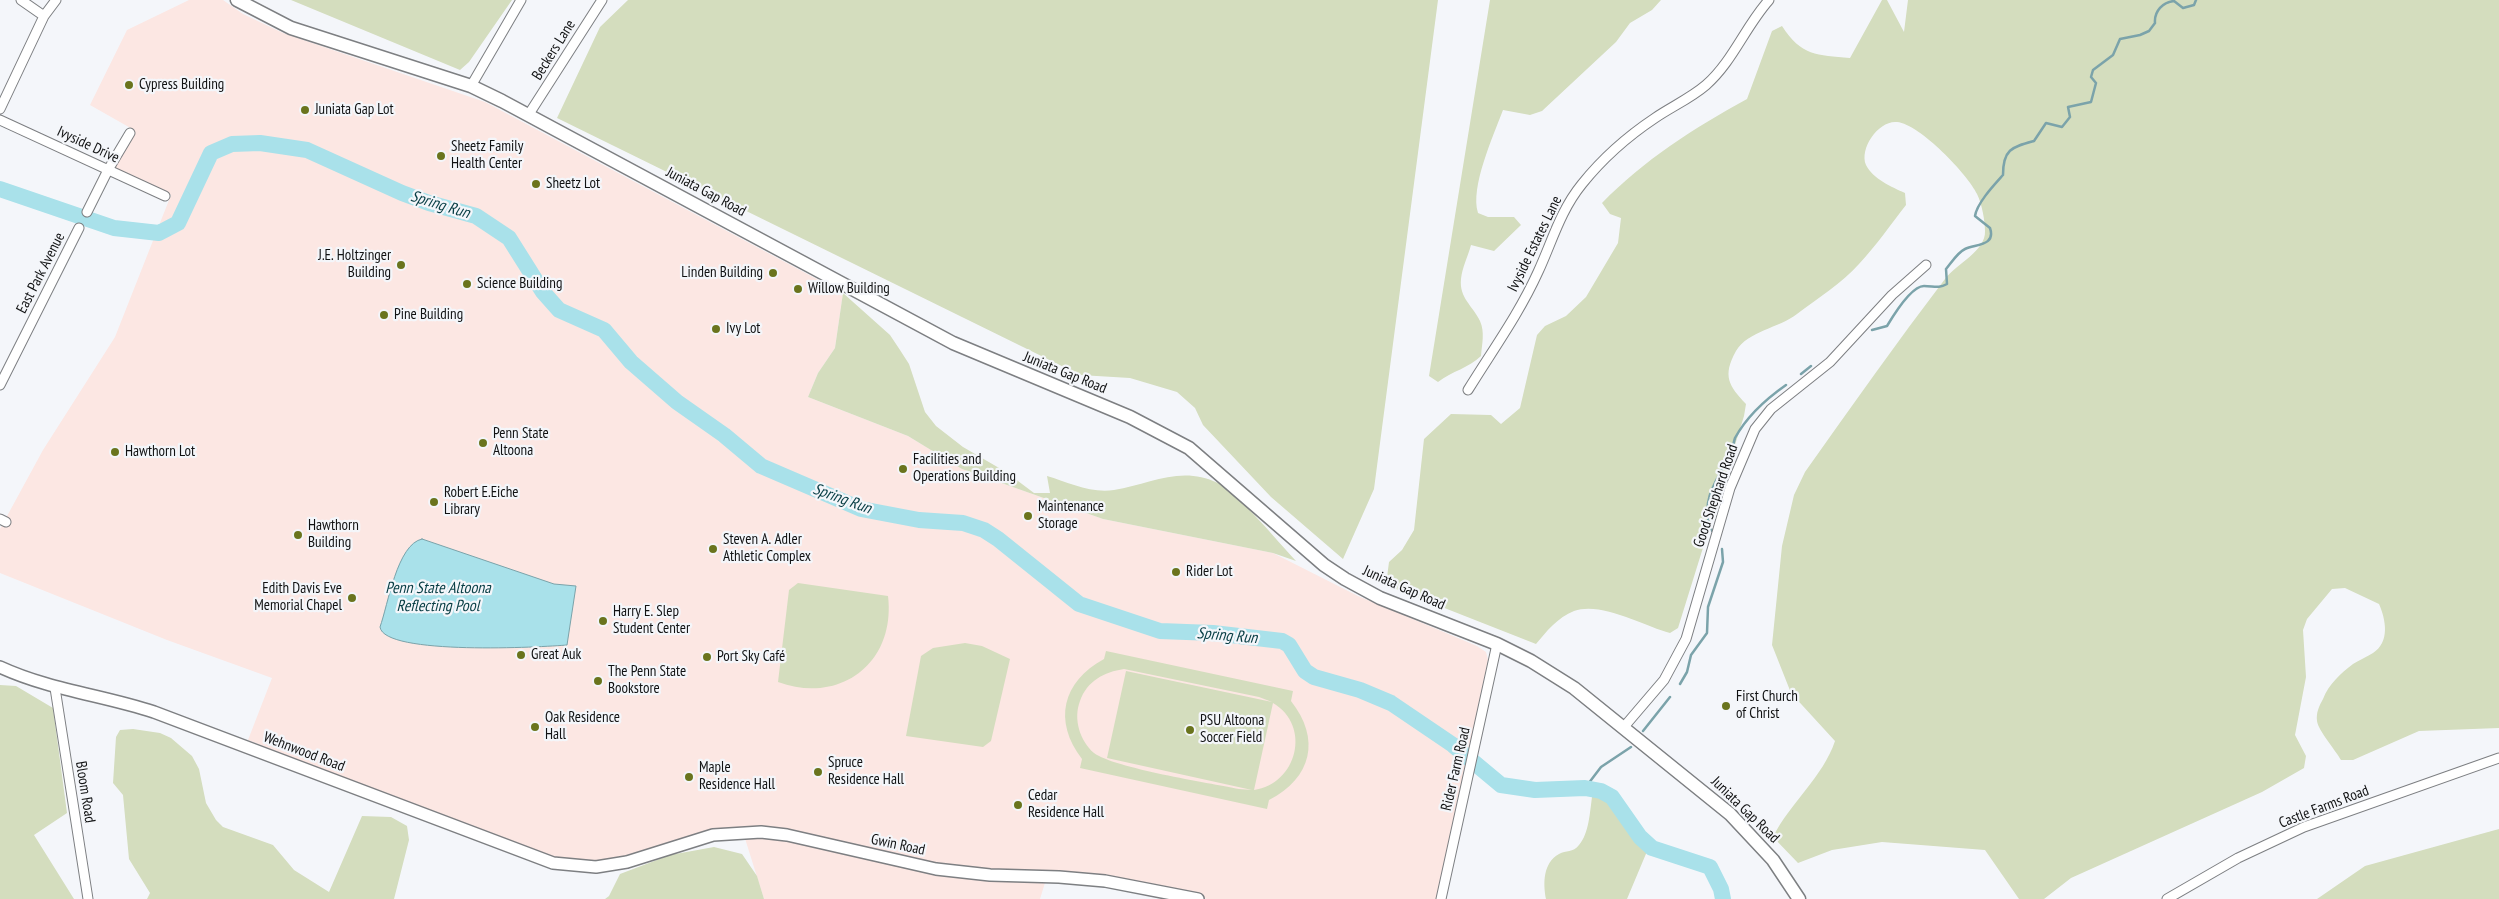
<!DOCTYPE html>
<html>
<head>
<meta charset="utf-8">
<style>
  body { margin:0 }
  canvas { display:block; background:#f4f6fa }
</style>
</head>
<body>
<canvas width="2499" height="899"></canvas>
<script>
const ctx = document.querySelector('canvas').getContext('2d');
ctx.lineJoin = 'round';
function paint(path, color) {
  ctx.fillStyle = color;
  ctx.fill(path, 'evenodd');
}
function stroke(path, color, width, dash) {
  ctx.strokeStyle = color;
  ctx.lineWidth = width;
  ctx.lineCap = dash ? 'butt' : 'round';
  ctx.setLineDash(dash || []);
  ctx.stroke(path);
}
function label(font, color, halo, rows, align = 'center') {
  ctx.font = font + ' "PT Sans Narrow",sans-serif';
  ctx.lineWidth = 4.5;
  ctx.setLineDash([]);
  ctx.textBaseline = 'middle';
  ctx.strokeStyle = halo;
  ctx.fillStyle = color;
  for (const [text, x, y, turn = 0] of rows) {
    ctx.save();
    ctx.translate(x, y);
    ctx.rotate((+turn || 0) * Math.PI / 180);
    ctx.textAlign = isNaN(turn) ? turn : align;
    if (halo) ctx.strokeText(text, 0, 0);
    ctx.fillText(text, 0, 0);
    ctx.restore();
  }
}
paint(new Path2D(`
  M189,0H223L243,14L283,33L485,102L843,293L835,348L818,373L808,397L908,436L962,469L1103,519L1273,553L1358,596L1477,646L1486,652L1488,660L1438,899H1207L1180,892L1048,873L1040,899H764L742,829L637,855L588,863L566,861L530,851L248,740L272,678L167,640L0,573V529L43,450L115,337L171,195L115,168L134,130L90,105L127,30Z`), '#fce7e3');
paint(new Path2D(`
  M291,0H512L469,62L460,70Z
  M628,0H1438L1374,489L1343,559L1271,497L1203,425L1195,408L1177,392L1130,378L1080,375L557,118L600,27Z
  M1490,0H1661L1652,10L1630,23L1616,42L1542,111L1530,115L1503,110C1493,137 1470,187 1478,213L1488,217H1514L1521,225L1494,251L1471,245C1468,256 1462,268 1461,279C1459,298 1473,306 1480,321C1485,332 1482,344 1481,356C1469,368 1452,371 1438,382L1429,376Z
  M1882,0H1887L1904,32L1908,0H2499V728L2419,731L2353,760H2341C2336,751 2318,730 2317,721C2316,713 2319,706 2323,699C2329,684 2340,674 2353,664C2359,660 2367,657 2373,653C2390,642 2386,620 2379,604L2345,588L2332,589L2307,619L2303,630L2306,677L2295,735L2306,756L2304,768L2262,792L2071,878L2044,899H2019L1985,850L1882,842L1832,850L1798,863L1773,837C1790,803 1823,777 1835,741L1791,693L1772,645L1782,546L1794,495L1805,472C1851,407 1897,342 1945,279C1956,264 1986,251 1985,231C1985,221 1982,204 1977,194C1968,175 1920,124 1897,122C1879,120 1859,148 1866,165C1873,179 1892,187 1905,193L1906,205C1891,224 1876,246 1859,264C1842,283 1817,299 1797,314C1779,328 1748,331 1736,351C1722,376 1729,386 1746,404L1744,416L1678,628L1670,633C1644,626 1601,601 1574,611C1558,617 1546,632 1536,644L1386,585L1389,562L1402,550L1414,530L1424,439L1451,414L1491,415L1501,424L1520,408L1537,335L1545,326L1566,316L1586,297L1618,243L1621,218L1610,214L1602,203C1644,160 1694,128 1747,99L1772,31L1782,26C1801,56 1817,55 1850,58Z
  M843,293L890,335L900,350L909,364L925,412L936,426L963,447L1006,472L1034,493H1050L1047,476C1067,482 1092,494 1114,490C1150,484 1181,465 1218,483C1238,493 1278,542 1296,561L1273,553L1103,519L962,469L908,436L808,397L818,373L835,348Z
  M798,583L888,596C896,663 840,705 778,682L789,590Z
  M965,643L982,646L1010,659L991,741L983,747L906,736L921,656L933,648Z
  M1106,651L1293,691L1291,701C1321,739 1312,778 1269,800L1267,809L1080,768L1082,759C1053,721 1062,682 1104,659ZM1124,669L1259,697L1272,702L1126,671L1107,758L1252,790L1239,789C1209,783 1114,768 1094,753C1080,741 1073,719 1080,701C1087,681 1104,672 1124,669ZM1273,703C1312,726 1297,784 1254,790Z
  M0,685L16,686L53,708L67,813L34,835L74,899H0Z
  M133,729L160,733L171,738L192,756L199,769L206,803L216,820L223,827L273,845L294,870L329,892L362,816L391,817L407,826L409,840L394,899H147L150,893L129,859L123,795L113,783L116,737L120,730Z
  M1605,795C1624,811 1640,825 1648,849L1627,899H1546C1543,883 1543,863 1559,854C1566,850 1573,853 1579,845C1589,834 1590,811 1592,797Z
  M2499,829V899H2317L2365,866Z
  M714,847L742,854L757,876L764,899H605L609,896L620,874L670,855Z`), '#d4ddbe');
const water = new Path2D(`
  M422,539L554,584L576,586L567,645C544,647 384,656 380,627C388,605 397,544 422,539Z`);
paint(water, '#a9e1ea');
stroke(water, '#7ba3aa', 1);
stroke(new Path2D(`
  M1872,330L1887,326C1893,316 1911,286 1924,286C1934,286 1938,289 1947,284L1946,269C1951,263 1958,252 1965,249C1976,244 1996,246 1990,228L1975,216C1977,203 1994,185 2003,175C2003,149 2012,147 2034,141L2046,123L2062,127L2070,117L2068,107L2091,102L2096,83L2091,77L2093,70L2113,55L2120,39L2140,35L2149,31L2155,23C2154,11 2163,2 2174,1L2183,8L2194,5L2196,0
  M1801,374L1811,366
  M1712,531C1699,503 1716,480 1730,456C1733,450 1733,444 1735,438C1747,416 1766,399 1786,385
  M1680,684L1687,672L1691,655L1707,633L1708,607L1723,562L1722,549
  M1643,731L1670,697
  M1585,788L1601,767L1631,747`), '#7ba3aa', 2.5);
stroke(new Path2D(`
  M0,189L114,228L159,233L178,223L211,153L232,144L260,143L307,150L402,193L429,203L476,216L509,238L543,292L559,310L604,330L631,362L677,402L724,435L761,466L861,509L919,520L963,523L984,530L998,539L1079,604L1160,631L1213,633L1282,641L1289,645L1305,671L1314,677L1360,690L1391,703L1453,745L1501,785L1535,790L1585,788L1601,791L1612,797L1640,837L1652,848L1710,867L1721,889L1723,899`), '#a9e1ea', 16);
const minor = new Path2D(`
  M21,0L44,16
  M471,86L521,0
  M0,109L44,16L56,0
  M529,114L602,0
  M0,120L165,196
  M87,212L108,170L130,133
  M0,385L79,228
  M1468,390C1492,351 1519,314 1538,272C1552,242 1560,211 1582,184C1602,159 1628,136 1655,118C1671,107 1691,98 1706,85C1733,61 1745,27 1769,0
  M0,519L6,522
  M55,688L88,899
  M1623,728L1664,680L1686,639L1730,488L1755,429L1771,409L1830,362L1892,295L1926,265
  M1441,899L1497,644
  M2167,899L2238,858L2304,827L2499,758`);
const tertiary = new Path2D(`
  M0,667C50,690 102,695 154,712L553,863L596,867L627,862L713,835L761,832L787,835L936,869L990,875L1059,877L1105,881L1198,899`);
const secondary = new Path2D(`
  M237,0L291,28L471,86L502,101L953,343L1130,417L1189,448L1324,565L1345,579L1380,598L1497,644L1531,661L1574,688L1730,814L1773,860L1799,899`);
stroke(minor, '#7d7f82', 11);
stroke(tertiary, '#7d7f82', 14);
stroke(secondary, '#7d7f82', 15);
stroke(minor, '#fff', 9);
stroke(tertiary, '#fff', 11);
stroke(secondary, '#fff', 12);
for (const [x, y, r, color] of [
  [129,85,5,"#6a741d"],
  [305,110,5,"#6a741d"],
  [441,156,5,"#6a741d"],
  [536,184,5,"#6a741d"],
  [401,265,5,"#6a741d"],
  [773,273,5,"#6a741d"],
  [467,284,5,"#6a741d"],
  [798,289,5,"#6a741d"],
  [384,315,5,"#6a741d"],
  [716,329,5,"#6a741d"],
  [483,443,5,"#6a741d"],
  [115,452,5,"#6a741d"],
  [903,469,5,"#6a741d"],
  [434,502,5,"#6a741d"],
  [1028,516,5,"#6a741d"],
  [298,535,5,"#6a741d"],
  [713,549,5,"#6a741d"],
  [1176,572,5,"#6a741d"],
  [352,598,5,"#6a741d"],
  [603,621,5,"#6a741d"],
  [521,655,5,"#6a741d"],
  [707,657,5,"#6a741d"],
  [598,681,5,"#6a741d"],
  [1726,706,5,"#6a741d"],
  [535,727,5,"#6a741d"],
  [1190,730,5,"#6a741d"],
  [818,772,5,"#6a741d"],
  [689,777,5,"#6a741d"],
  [1018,805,5,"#6a741d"]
]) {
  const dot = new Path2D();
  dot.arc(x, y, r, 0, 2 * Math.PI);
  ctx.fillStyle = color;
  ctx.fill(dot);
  stroke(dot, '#f4f6fa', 2);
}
label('15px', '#111213', '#f4f6fa', [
  ["Beckers Lane",554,50,-58],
  ["Ivyside Drive",88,145,25],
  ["Juniata Gap Road",706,192,28],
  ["Ivyside Estates Lane",1535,244,-64],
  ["East Park Avenue",41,273,-63],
  ["Juniata Gap Road",1065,373,22],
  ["Good Shephard Road",1716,496,-71],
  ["Juniata Gap Road",1404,588,24],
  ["Wehnwood Road",304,752,21],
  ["Rider Farm Road",1456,769,-77],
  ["Bloom Road",85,792,81],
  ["Castle Farms Road",2324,807,-21],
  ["Juniata Gap Road",1745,810,44],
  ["Gwin Road",898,845,12]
]);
label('15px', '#111213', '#f4f6fa', [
  ["Cypress Building",139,85],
  ["Juniata Gap Lot",315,110],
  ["Sheetz Family",451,147],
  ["Health Center",451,164],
  ["Sheetz Lot",546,184],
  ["J.E. Holtzinger",391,256,"right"],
  ["Building",391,273,"right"],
  ["Linden Building",763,273,"right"],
  ["Science Building",477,284],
  ["Willow Building",808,289],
  ["Pine Building",394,315],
  ["Ivy Lot",726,329],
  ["Penn State",493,434],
  ["Altoona",493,451],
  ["Hawthorn Lot",125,452],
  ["Facilities and",913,460],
  ["Operations Building",913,477],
  ["Robert E.Eiche",444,493],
  ["Library",444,510],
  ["Maintenance",1038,507],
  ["Storage",1038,524],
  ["Hawthorn",308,526],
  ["Building",308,543],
  ["Steven A. Adler",723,540],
  ["Athletic Complex",723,557],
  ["Rider Lot",1186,572],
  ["Edith Davis Eve",342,589,"right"],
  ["Memorial Chapel",342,606,"right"],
  ["Harry E. Slep",613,612],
  ["Student Center",613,629],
  ["Great Auk",531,655],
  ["Port Sky Café",717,657],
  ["The Penn State",608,672],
  ["Bookstore",608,689],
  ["First Church",1736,697],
  ["of Christ",1736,714],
  ["Oak Residence",545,718],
  ["Hall",545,735],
  ["PSU Altoona",1200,721],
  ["Soccer Field",1200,738],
  ["Spruce",828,763],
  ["Residence Hall",828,780],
  ["Maple",699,768],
  ["Residence Hall",699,785],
  ["Cedar",1028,796],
  ["Residence Hall",1028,813]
], 'left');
label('italic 16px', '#073d44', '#f4f6fa', [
  ["Spring Run",440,205,17],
  ["Spring Run",842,499,20],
  ["Penn State Altoona",438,588],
  ["Reflecting Pool",438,606],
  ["Spring Run",1227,636,5]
]);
</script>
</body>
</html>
